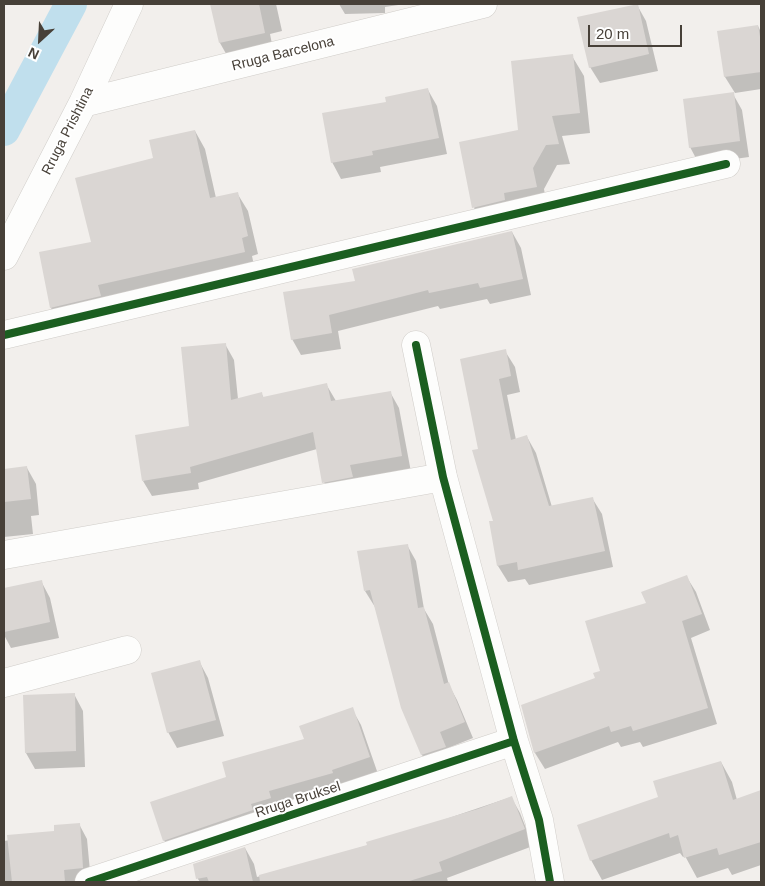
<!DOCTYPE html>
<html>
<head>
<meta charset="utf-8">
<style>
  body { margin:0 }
  #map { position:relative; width:765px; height:886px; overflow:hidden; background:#f2efec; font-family:Arial,sans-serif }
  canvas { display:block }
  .frame { position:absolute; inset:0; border:5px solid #474038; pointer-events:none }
  .north { position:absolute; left:15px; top:15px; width:50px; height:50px; -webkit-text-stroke:4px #fff; paint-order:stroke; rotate:205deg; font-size:14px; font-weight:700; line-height:20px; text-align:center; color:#474038 }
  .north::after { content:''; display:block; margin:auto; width:18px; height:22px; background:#474038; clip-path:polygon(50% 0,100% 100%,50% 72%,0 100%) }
  .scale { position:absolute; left:588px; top:25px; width:94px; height:22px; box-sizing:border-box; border:2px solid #474038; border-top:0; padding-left:6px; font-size:15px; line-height:18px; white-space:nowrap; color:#474038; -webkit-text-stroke:4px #fff; paint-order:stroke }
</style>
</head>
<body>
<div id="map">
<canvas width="765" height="886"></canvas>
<div class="frame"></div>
<div class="north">N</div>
<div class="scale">20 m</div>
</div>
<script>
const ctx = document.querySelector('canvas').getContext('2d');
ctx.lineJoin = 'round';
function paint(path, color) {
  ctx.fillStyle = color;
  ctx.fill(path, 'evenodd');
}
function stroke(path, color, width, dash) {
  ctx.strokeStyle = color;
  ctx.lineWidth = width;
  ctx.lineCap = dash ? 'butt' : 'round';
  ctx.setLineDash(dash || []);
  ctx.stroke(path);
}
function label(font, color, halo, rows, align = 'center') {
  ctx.font = font + ' Arial,sans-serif';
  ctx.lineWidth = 4;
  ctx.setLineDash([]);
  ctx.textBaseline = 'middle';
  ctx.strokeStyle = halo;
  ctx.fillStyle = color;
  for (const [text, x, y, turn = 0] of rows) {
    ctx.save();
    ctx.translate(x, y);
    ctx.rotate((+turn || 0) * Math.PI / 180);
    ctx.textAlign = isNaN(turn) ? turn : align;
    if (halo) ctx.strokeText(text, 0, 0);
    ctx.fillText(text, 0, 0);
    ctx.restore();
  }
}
paint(new Path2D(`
  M211,4H276L282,31L270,34L273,49L229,59L220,43Z
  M339,4H405L385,7V13L345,14Z
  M637,5L646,21L658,71L600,83L590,67Z
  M758,26L761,32V89L735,93L725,77L718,32Z
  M572,56L584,76L590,133L562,136L570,164L557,165L544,189L547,207L485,228L474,208Z
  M428,90L437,106L447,154L380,167L381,172L341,179L332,162L388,103Z
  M733,94L742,110L749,157L699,164L690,147Z
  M195,131L205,149L216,198L237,193L248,211L258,254L252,256L255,270L62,326L51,308L92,243L155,159Z
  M512,232L521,248L531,295L490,304L487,299L440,309L438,306L338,331L341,349L301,355L292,339L357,282Z
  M225,344L234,360L238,399L261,393L264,398L326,384L336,401L390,392L399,408L411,472L333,498L324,482L317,449L198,483L199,489L152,496L143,481L190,427Z
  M505,351L515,367L520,392L507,395L516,440L527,437L536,453L552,507L592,498L602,514L613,567L529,585L525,579L508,582L498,566L495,522L480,450Z
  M27,468L36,484L39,515L31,516L33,534L4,537V470Z
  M407,545L416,561L424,609L433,624L449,685L457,700L473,738L448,748L454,763L432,771L422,755L403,708L375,607L365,591Z
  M686,576L696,592L710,630L691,638L717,724L643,747L640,742L621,747L618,742L545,769L535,753L522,706L596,679L647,604Z
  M41,581L50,598L59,638L11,648L4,635V589Z
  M199,661L208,678L224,736L177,748L168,732Z
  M74,694L83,711L85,767L35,769L26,753Z
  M352,709L361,725L378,774L173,857L164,840L227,778L305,740Z
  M721,762L732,782L737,800L761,792V865L732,875L728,868L697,878L685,856L683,857L680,853L602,880L591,860L660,797Z
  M511,797L520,813L533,846L447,878L448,882H200L198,879L195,865L245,848L254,864L257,877L369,845Z
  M79,824L87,839L91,882H4V841L56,833Z`), '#0003');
stroke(new Path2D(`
  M4,130L71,4`), '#c0dfed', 32);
paint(new Path2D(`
  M210,4H259L265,33L219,43Z
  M638,4L649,54L589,68L577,17Z
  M758,25L761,43V72L724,77L717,31Z
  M573,54L580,113L552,116L559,144L546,145L533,168L537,187L504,193L505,200L472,208L459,142L518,130L511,61Z
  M428,88L439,138L372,151L373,155L331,163L322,113L386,102L385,97Z
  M734,92L740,141L689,148L683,99Z
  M195,130L210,198L238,192L248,236L242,238L245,252L98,285L101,296L50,308L39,252L91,242L75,178L153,158L149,140Z
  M512,231L523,279L480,288L478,283L429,293L428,290L329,315L332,333L291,340L283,292L355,281L352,269Z
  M226,343L231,400L262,392L263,397L327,383L331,401L391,391L402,456L350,465L353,477L322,483L313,432L190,467L191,473L142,481L135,435L189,426L181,347Z
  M506,349L511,376L499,379L511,440L527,435L549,506L593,497L605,551L518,570L517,562L497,566L489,521H493L472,450L478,449L460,359Z
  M27,466L31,499L4,502V469Z
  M408,544L418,608L424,607L444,684L449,682L465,722L440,732L446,747L421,755L401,708L370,590L364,591L357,551Z
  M687,575L702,614L682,621L708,708L633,731L631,726L611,732L609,726L534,753L521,705L595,678L593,673L600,671L585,621L646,603L641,592Z
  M42,580L50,622L4,632V588Z
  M200,660L216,720L167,733L151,673Z
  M75,693L76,751L25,753L23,695Z
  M353,707L370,757L332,770L333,773L269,791L271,798L251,804L253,810L163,841L150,802L226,777L222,762L304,739L299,726Z
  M721,761L733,800L761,790V842L719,855L717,848L684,858L678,835L670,838L669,833L590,861L577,825L658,797L653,781Z
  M512,796L525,829L439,862L442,871L406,882H260L259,875L367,845L366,842L478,809Z
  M80,823L83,868L64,870L65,882H12L7,835L54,831V825Z
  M245,847L253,882H209L207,877L196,879L193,864Z`), '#dad6d3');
const minor = new Path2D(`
  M83,103L483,4
  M4,256L83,103L129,4
  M4,335L726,164
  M416,345L443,477L514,741L539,820L550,882
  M4,555L443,477
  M4,683L127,650
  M89,882L514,741`);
stroke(minor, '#d0cdc9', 29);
stroke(minor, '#fdfdfc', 28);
stroke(new Path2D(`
  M4,335L726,164
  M416,345L443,477L514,741L539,820L550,882
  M89,882L514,741`), '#1b5e20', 8);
label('14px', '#474038', '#fff', [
  ["Rruga Barcelona",283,54,-14],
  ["Rruga Prishtina",68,131,-63],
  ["Rruga Bruksel",298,800,-18]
]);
</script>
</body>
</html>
